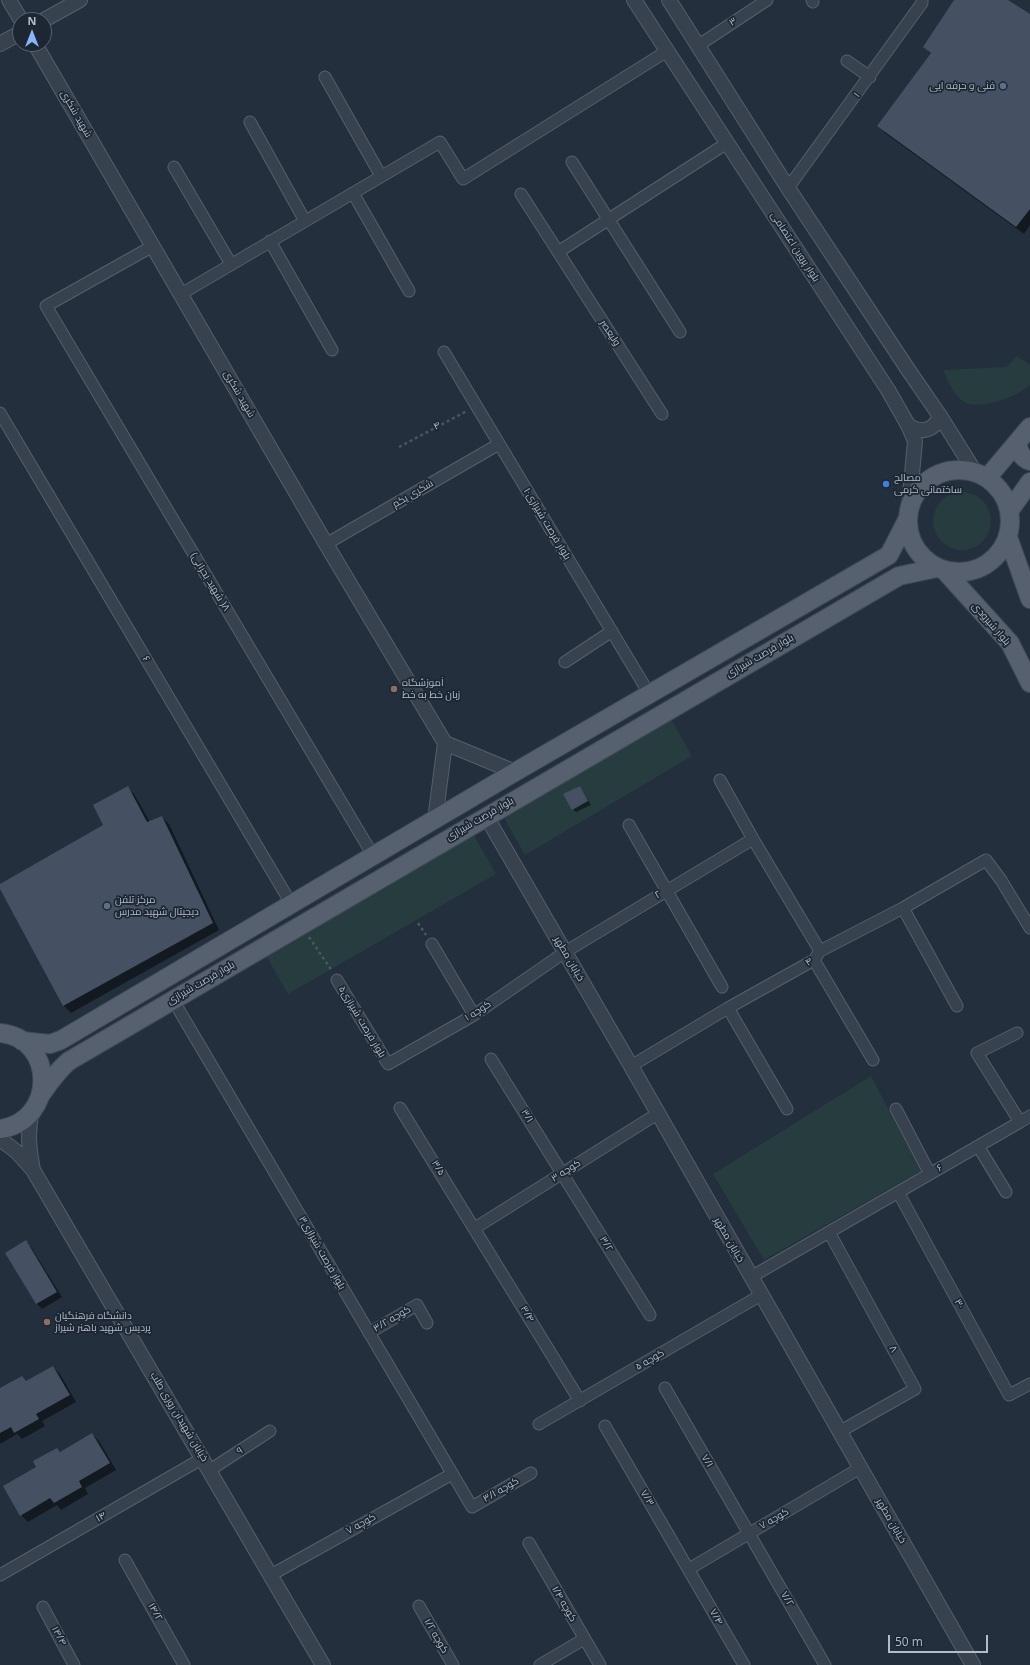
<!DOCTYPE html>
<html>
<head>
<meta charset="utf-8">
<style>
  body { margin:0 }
  #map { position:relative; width:1030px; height:1665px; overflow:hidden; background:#242f3e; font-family:"Open Sans",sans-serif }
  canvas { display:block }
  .north { position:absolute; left:12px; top:12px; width:40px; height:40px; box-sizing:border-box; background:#1d2633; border:1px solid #59626f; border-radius:50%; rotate:0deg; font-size:11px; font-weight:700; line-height:16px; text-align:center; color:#b4bcc9 }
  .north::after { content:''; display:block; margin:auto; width:14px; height:18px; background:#8ab4f8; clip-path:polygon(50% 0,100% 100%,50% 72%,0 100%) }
  .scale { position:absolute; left:888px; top:1635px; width:100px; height:18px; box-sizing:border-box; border:2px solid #b4bcc9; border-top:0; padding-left:5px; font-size:12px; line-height:14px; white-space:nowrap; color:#b4bcc9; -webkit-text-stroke:3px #1d2633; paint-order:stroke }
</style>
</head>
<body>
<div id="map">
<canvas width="1030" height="1665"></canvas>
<div class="north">N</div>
<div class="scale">50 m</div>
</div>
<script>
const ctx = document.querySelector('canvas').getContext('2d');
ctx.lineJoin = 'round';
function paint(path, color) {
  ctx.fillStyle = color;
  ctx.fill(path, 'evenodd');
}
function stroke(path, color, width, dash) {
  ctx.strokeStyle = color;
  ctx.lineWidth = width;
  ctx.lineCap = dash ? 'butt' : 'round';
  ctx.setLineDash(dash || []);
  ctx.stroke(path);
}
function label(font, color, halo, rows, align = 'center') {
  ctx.font = font + ' "Open Sans",Cairo,sans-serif';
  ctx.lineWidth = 3.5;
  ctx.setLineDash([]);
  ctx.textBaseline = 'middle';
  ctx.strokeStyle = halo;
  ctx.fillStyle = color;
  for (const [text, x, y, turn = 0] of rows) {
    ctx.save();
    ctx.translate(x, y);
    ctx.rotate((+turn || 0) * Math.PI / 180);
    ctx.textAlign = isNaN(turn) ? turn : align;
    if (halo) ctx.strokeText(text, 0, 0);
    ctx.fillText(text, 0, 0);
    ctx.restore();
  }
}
paint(new Path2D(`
  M1017,356L1030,365V385C1018,396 986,408 969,404C956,400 948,382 943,370L1006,367Z
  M933 521a29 29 0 1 1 58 0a29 29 0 1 1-58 0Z
  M671,719L692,756L525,855L504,818Z
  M472,832L496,874L288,994L264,952Z
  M871,1076L921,1171L764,1260L713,1174Z`), '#263c3f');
paint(new Path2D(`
  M956,0H1006L1030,15V225L1024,234L885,133L878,126L931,54L925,47Z
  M127,787L134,794L150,822L162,817L169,824L219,930L71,1013L64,1006L0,885L104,826Z
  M580,787L591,805L576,812L572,809Z
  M26,1242L31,1247L62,1297L42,1309L37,1304L6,1253Z
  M53,1367L60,1374L76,1402L42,1421L45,1426L22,1439L17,1434L0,1444V1389L22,1377L27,1382Z
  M92,1434L99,1441L116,1470L85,1488L88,1494L61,1510L57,1505L28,1522L21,1515L38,1467L57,1449L61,1452Z`), '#0007');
paint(new Path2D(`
  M954,0H1008L1030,14V209L1016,227L877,126L931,53L923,47Z
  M128,786L147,822L162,816L213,923L63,1006L0,889V884L103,825L93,805Z
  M580,786L588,801L572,810L563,794Z
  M26,1240L57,1292L36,1304L5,1253Z
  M53,1366L70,1395L36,1414L39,1419L14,1433L11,1427L0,1433V1388L22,1376L26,1381Z
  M92,1433L110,1463L79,1481L82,1487L54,1503L50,1498L20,1516L3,1486L36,1467L33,1461L57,1448L60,1452Z`), '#455162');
const minor = new Path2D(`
  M812,0L813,2
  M699,45L767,0
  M847,61L870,77
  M325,77L381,176
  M250,122L305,221
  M572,162L680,332
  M174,167L231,264
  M788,188L922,3V0
  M353,193L409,291
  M521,194L662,414
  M270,241L332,350
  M153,246L46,306L374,857
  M558,252L727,143
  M181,294L440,142L463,179L667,51
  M444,352L650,695
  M0,413L292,905
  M326,544L499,444
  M565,662L612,631
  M720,780L753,839L820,951
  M629,825L722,987
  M903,908L957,1006
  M432,944L474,1015
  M814,960L873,1060
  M337,980L388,1064L474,1015L565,952L753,839
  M173,1000L472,1507L531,1473
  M728,1008L787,1109
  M491,1059L650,1315
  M631,1066L728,1008L814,960L820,951L903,908L986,860L1001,880L1030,928
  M400,1108L580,1401
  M896,1109L930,1174
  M1020,1122L1030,1116
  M978,1146L1006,1192
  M898,1192L1009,1395L1030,1384
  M475,1228L657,1114
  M829,1232L915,1389L839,1432
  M751,1277L1020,1122L977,1053L1017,1033
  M369,1333L417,1305L427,1323
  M665,1388L825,1665
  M539,1424L761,1295
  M605,1426L744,1665
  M210,1470L270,1431
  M529,1543L600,1665
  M125,1560L184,1665
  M689,1569L860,1468
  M0,1575L203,1458
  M271,1575L452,1474
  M419,1606L453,1665
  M43,1607L74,1665
  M540,1665L584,1639`);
const tertiary = new Path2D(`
  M9,0L21,20
  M634,0L888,390L908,425L915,441L909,507
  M669,0L788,188L909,371L940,416L975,472
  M44,20L80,0
  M0,44L20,33
  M35,44L326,544L445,743
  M908,425C921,434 934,431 940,416
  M445,743L515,772
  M486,816L631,1066L973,1665
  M435,820L445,743
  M32,1111C27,1132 29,1149 33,1170
  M0,1139L17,1152L33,1170L323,1665`);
const primary = new Path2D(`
  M1017,443C1019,451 1021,458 1030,461
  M908 521a51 51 0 1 1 102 0a51 51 0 1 1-102 0Z
  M987,478L1030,427
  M1010,510L1030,482
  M1008,537L1030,599
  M944,570L1010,643L1030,683
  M0,1033C56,1038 57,1121 0,1129
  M22,1041L50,1044L61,1040L515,772L889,555L907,520
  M40,1096C49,1083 57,1071 69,1061C345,898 622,737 899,576L937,568`);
stroke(minor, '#565f6c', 13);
stroke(tertiary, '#565f6c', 16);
stroke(primary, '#414a57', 20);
stroke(new Path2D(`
  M399,447L467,411
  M418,923L426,935
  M309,937L332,971`), '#44595c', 2.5, [3, 3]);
stroke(minor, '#38414e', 11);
stroke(tertiary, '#38414e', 14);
stroke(primary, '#56606e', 18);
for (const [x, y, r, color] of [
  [1003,86,4,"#5c6f8a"],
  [886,484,4,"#3f7fe0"],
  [394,689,4,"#8d6e63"],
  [107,906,4,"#5c6f8a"],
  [47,1322,4,"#8d6e63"]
]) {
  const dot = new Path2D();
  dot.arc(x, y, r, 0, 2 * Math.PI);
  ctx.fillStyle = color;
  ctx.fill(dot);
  stroke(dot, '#1d2633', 1.5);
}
label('10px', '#b4bcc9', '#1d2633', [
  ["۳",733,22,-33],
  ["۱",857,95,-54],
  ["شهید شکری",76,114,60],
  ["بلوار پروین اعتصامی",795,247,57],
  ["ولیعصر",610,333,57],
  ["شهید شکری",239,394,60],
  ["۴",437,426,-28],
  ["شکری یکم",413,494,-30],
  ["بلوار فرصت شیرازی۱۰",547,524,59],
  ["(شهید بَحرانی )۸",210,582,59],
  ["بلوار شیرودی",991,624,49],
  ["بلوار فرصت شیرازی",760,656,-30],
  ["۶",146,659,59],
  ["بلوار فرصت شیرازی",480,819,-30],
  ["۲",658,895,-31],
  ["خیابان مطهر",569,959,60],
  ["۴",809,962,-35],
  ["بلوار فرصت شیرازی",201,983,-30],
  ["کوچه ۱",478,1011,-33],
  ["بلوار فرصت شیرازی۵",362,1022,59],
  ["۳/۱",527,1116,58],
  ["۳/۵",438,1168,58],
  ["۶",940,1168,-30],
  ["کوچه ۳",566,1171,-32],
  ["خیابان مطهر",729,1240,60],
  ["۳/۲",606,1244,58],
  ["۳بلوار فرصت شیرازی",322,1253,60],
  ["۳۰",959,1304,61],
  ["۳/۴",527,1314,59],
  ["کوچه ۳/۲",392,1319,-30],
  ["۸",893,1349,61],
  ["کوچه ۵",650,1360,-30],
  ["خیابان شهیدان روزی طلب",179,1417,59],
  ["۹",240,1451,-33],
  ["۷/۱",707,1461,60],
  ["کوچه ۳/۱",501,1490,-30],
  ["۷/۳",647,1498,60],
  ["۱۴",101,1517,-30],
  ["کوچه ۷",774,1519,-30],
  ["خیابان مطهر",891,1521,60],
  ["کوچه ۷",361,1524,-29],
  ["۷/۲",787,1599,60],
  ["کوچه ۱/۴",564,1604,60],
  ["۱۴/۲",155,1612,61],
  ["۷/۴",716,1617,60],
  ["۱۴/۴",59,1636,62],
  ["کوچه ۱/۲",436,1636,60]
]);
label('10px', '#b4bcc9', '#1d2633', [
  ["فنی و حرفه ایی",995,86,"right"],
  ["مصالح",894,478],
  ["ساختمانی کرمی",894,490],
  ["آموزشگاه",402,683],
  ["زبان خط به خط",402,695],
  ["مرکز تلفن",115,900],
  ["دیجیتال شهید مدرس",115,912],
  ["دانشگاه فرهنگیان",55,1316],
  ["پردیس شهید باهنر شیراز",55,1328]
], 'left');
</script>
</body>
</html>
